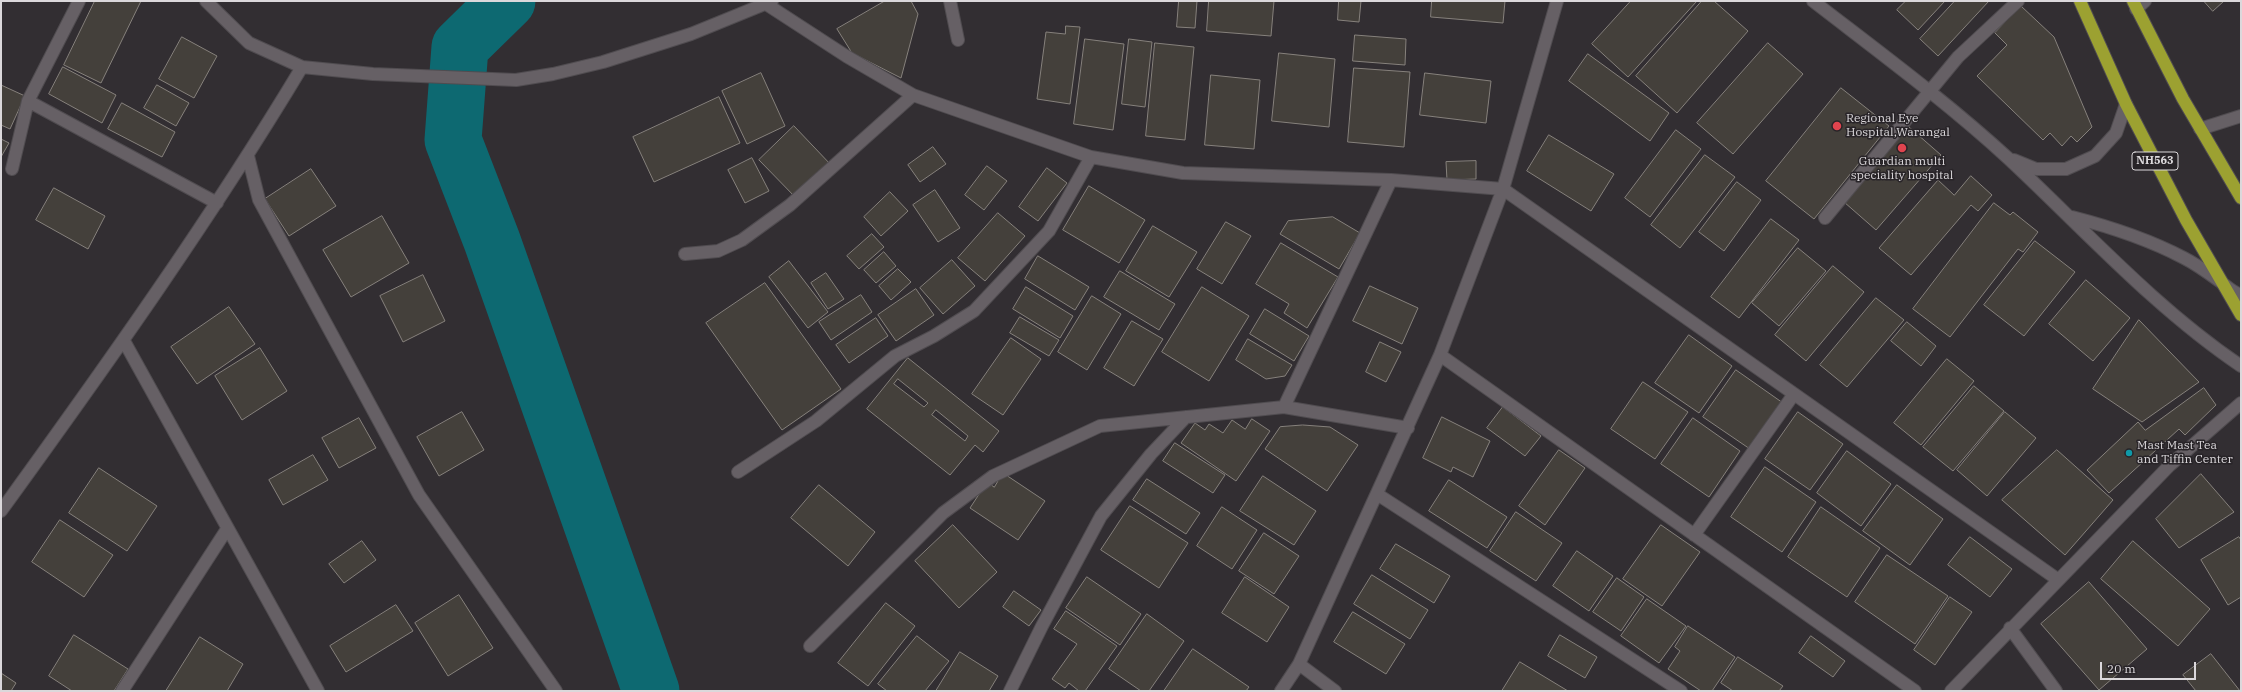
<!DOCTYPE html>
<html>
<head>
<meta charset="utf-8">
<style>
  body { margin:0 }
  #map { position:relative; width:2242px; height:692px; overflow:hidden; background:#322e32; font-family:"IBM Plex Serif",serif }
  canvas { display:block }
  .frame { position:absolute; inset:0; border:2px solid #dbd8db; pointer-events:none }
  .scale { position:absolute; left:2100px; top:662px; width:96px; height:18px; box-sizing:border-box; border:2px solid #dbd8db; border-top:0; padding-left:5px; font-size:12px; line-height:14px; white-space:nowrap; color:#dbd8db; -webkit-text-stroke:3px #282428; paint-order:stroke }
</style>
</head>
<body>
<div id="map">
<canvas width="2242" height="692"></canvas>
<div class="frame"></div>
<div class="scale">20 m</div>
</div>
<script>
const ctx = document.querySelector('canvas').getContext('2d');
ctx.lineJoin = 'round';
function stroke(path, color, width, dash) {
  ctx.strokeStyle = color;
  ctx.lineWidth = width;
  ctx.lineCap = dash ? 'butt' : 'round';
  ctx.setLineDash(dash || []);
  ctx.stroke(path);
}
function paint(path, color) {
  ctx.fillStyle = color;
  ctx.fill(path, 'evenodd');
}
function label(font, color, halo, rows, align = 'center') {
  ctx.font = font + ' "IBM Plex Serif",serif';
  ctx.lineWidth = 3;
  ctx.setLineDash([]);
  ctx.textBaseline = 'middle';
  ctx.strokeStyle = halo;
  ctx.fillStyle = color;
  for (const [text, x, y, turn = 0] of rows) {
    ctx.save();
    ctx.translate(x, y);
    ctx.rotate((+turn || 0) * Math.PI / 180);
    ctx.textAlign = isNaN(turn) ? turn : align;
    if (halo) ctx.strokeText(text, 0, 0);
    ctx.fillText(text, 0, 0);
    ctx.restore();
  }
}
stroke(new Path2D(`
  M507,1L460,47L453,140L492,241L651,691`), '#0d6971', 57);
const building = new Path2D(`
  M95,1H141L101,83L64,65Z
  M885,1H911L918,14L901,78L852,53L837,29Z
  M1179,1H1197L1195,28L1177,27Z
  M1209,1H1274L1271,36L1207,31Z
  M1339,1H1361L1359,22L1338,20Z
  M1432,1H1505L1503,23L1431,17Z
  M1631,1H1697L1628,77L1592,44Z
  M1702,1H1714L1748,31L1677,113L1636,76Z
  M1906,1H1945L1918,30L1897,10Z
  M1955,1H1989L1938,56L1920,39Z
  M2204,1H2224L2213,11Z
  M2021,6L2054,37L2092,127L2077,142L2071,136L2062,146L2050,133L2043,140L1977,76L2007,45L1995,33Z
  M1066,26L1080,27L1070,104L1037,99L1046,32L1065,34Z
  M1355,35L1406,39L1405,65L1353,61Z
  M182,37L217,56L194,98L159,79Z
  M1085,39L1124,44L1113,130L1074,124Z
  M1129,39L1152,42L1145,107L1122,104Z
  M1155,43L1194,47L1185,140L1146,136Z
  M1768,43L1803,74L1733,154L1697,123Z
  M1279,53L1335,59L1329,127L1272,121Z
  M1588,54L1669,113L1650,141L1569,81Z
  M63,67L116,95L102,123L49,94Z
  M1354,68L1410,72L1404,147L1348,142Z
  M761,73L785,126L747,144L722,91Z
  M1425,73L1491,81L1486,123L1420,115Z
  M1211,75L1260,80L1254,149L1205,145Z
  M1,85L25,96L10,129L1,125Z
  M157,85L189,103L176,126L144,108Z
  M1841,88L1889,126L1814,219L1766,181Z
  M719,97L740,143L654,182L633,137Z
  M122,103L175,132L162,157L108,129Z
  M794,126L832,166L797,199L759,160Z
  M1909,127L1941,155L1876,230L1844,202Z
  M1676,130L1701,149L1650,217L1625,198Z
  M1549,135L1614,174L1591,211L1527,171Z
  M1,139L9,143L1,157Z
  M933,147L946,164L920,182L908,165Z
  M1705,155L1735,177L1680,248L1651,225Z
  M752,158L769,191L745,203L728,170Z
  M1476,161V179L1447,180L1446,162Z
  M987,166L1007,181L984,210L965,195Z
  M1047,168L1067,183L1038,221L1019,207Z
  M311,169L336,206L289,236L265,199Z
  M1971,176L1992,195L1978,211L1971,205L1911,275L1879,248L1938,180L1954,195Z
  M1737,182L1761,200L1724,251L1699,232Z
  M1089,186L1145,220L1119,263L1063,230Z
  M54,188L105,216L88,249L36,220Z
  M935,190L960,228L938,242L913,205Z
  M890,192L908,211L881,236L864,217Z
  M1994,203L2010,215L2013,212L2038,232L2023,252L2018,249L1950,337L1913,309Z
  M998,213L1025,236L985,281L958,258Z
  M382,216L409,263L351,297L323,250Z
  M1333,217L1360,233L1339,269L1280,234L1288,221Z
  M1771,219L1799,240L1739,318L1711,297Z
  M1226,222L1251,236L1222,284L1197,269Z
  M1153,226L1197,252L1169,297L1126,271Z
  M872,234L884,247L859,269L847,256Z
  M2035,241L2075,272L2024,336L1984,305Z
  M1281,243L1338,277L1307,328L1284,313L1289,304L1256,284Z
  M1798,248L1826,271L1779,326L1752,303Z
  M884,252L896,266L876,283L864,270Z
  M1038,256L1089,287L1075,310L1025,279Z
  M952,260L975,286L943,314L920,288Z
  M789,261L828,312L808,328L769,277Z
  M1833,266L1864,292L1806,361L1775,335Z
  M898,269L911,282L891,300L879,286Z
  M1120,271L1175,304L1159,330L1104,297Z
  M826,273L844,299L828,309L811,283Z
  M423,275L445,321L403,342L380,296Z
  M2086,280L2130,318L2093,361L2049,324Z
  M765,283L841,389L782,430L706,323Z
  M1370,286L1418,308L1402,344L1353,321Z
  M1026,287L1073,316L1060,338L1013,309Z
  M1202,287L1249,316L1209,381L1162,352Z
  M916,289L934,315L896,341L878,315Z
  M861,295L872,312L831,340L819,322Z
  M1092,296L1121,314L1087,370L1058,352Z
  M1876,298L1904,320L1847,387L1820,365Z
  M229,307L255,344L197,384L171,347Z
  M1265,309L1309,336L1294,361L1250,334Z
  M1020,317L1059,340L1049,356L1010,333Z
  M876,318L888,336L849,363L836,345Z
  M2139,320L2199,382L2142,422L2093,389Z
  M1132,321L1163,339L1134,386L1104,368Z
  M1907,322L1936,346L1921,366L1891,341Z
  M1689,335L1732,366L1699,413L1655,383Z
  M1011,338L1041,359L1003,415L972,394Z
  M1248,339L1292,365L1285,376L1266,379L1236,360Z
  M1380,342L1401,352L1386,382L1366,372Z
  M260,348L287,391L242,420L215,376Z
  M908,358L999,431L983,452L975,445L950,475L867,409ZM898,379L928,403L924,407L894,384ZM936,410L968,436L965,441L932,415Z
  M1947,359L1974,381L1921,445L1894,423Z
  M1736,370L1783,403L1750,449L1703,417Z
  M1643,382L1688,412L1655,459L1611,429Z
  M1974,386L2004,411L1953,471L1923,447Z
  M2204,388L2216,405L2185,435L2179,429L2109,493L2087,470L2138,422L2145,430Z
  M1503,407L1541,436L1525,456L1487,428Z
  M462,412L484,450L439,476L417,437Z
  M1798,412L1843,444L1810,490L1765,459Z
  M2005,412L2036,438L1987,496L1957,470Z
  M1442,417L1490,441L1473,477L1453,467L1451,472L1423,458Z
  M359,418L376,448L339,468L322,438Z
  M1693,418L1740,451L1709,497L1661,464Z
  M1252,419L1270,431L1236,481L1181,443L1195,423L1205,430L1209,424L1223,433L1232,420L1245,429Z
  M1303,425L1330,427L1358,445L1327,491L1265,449L1280,427Z
  M1175,443L1225,475L1213,493L1163,461Z
  M1559,450L1585,468L1545,525L1519,506Z
  M2057,450L2113,500L2065,555L2002,500Z
  M1847,451L1891,484L1861,526L1817,493Z
  M313,455L328,480L283,505L269,480Z
  M1765,467L1816,502L1782,552L1731,517Z
  M99,468L157,506L127,551L69,513Z
  M1003,473L1045,501L1018,540L970,508L987,482L994,487Z
  M2201,474L2234,512L2179,548L2156,519Z
  M1263,476L1316,511L1294,545L1240,511Z
  M1147,479L1200,513L1186,534L1133,500Z
  M1449,480L1507,517L1487,548L1429,511Z
  M819,485L875,532L848,566L791,518Z
  M1897,485L1943,519L1910,565L1863,531Z
  M1130,506L1188,543L1159,588L1101,550Z
  M1222,507L1257,530L1232,569L1197,546Z
  M1821,507L1880,548L1847,597L1788,557Z
  M1516,512L1562,543L1536,581L1490,551Z
  M60,520L113,555L84,597L32,562Z
  M953,525L997,572L959,608L915,561Z
  M1661,525L1700,552L1662,606L1623,579Z
  M1264,533L1299,556L1274,594L1239,571Z
  M1970,537L2012,569L1990,597L1948,565Z
  M2239,537L2241,540V597L2228,605L2201,560Z
  M362,541L376,560L344,583L329,564Z
  M2133,541L2210,609L2178,646L2101,579Z
  M1396,544L1450,576L1434,603L1380,569Z
  M1577,551L1613,576L1589,611L1553,586Z
  M1887,555L1948,596L1915,644L1855,602Z
  M1372,575L1428,610L1410,639L1354,604Z
  M1087,577L1141,614L1120,645L1066,608Z
  M1245,577L1289,607L1267,642L1222,613Z
  M1617,578L1644,597L1621,631L1593,612Z
  M2089,582L2147,649L2099,690L2041,624Z
  M1014,591L1041,610L1029,626L1003,607Z
  M459,595L493,648L448,676L415,623Z
  M1950,597L1972,612L1935,665L1914,650Z
  M1647,599L1686,626L1659,663L1621,636Z
  M886,603L915,626L868,686L838,663Z
  M396,605L413,631L346,672L330,646Z
  M1066,611L1117,646L1085,691H1079L1069,683L1065,688L1052,679L1077,644L1054,629Z
  M1353,612L1405,644L1386,674L1334,642Z
  M1147,614L1184,641L1149,691H1141L1109,669Z
  M1688,626L1735,657L1712,691H1701L1668,669L1680,651L1675,647Z
  M74,635L128,669L114,691H72L49,676Z
  M1560,635L1597,657L1585,678L1548,656Z
  M917,636L949,661L925,691H887L878,684Z
  M1811,636L1845,661L1833,677L1799,653Z
  M200,637L243,664L227,691H166Z
  M1193,649L1249,687L1246,691H1164Z
  M960,652L998,676L989,691H936Z
  M2211,654L2240,691H2196L2183,675Z
  M1738,657L1783,686L1779,691H1733L1721,683Z
  M1520,662L1568,691H1502Z
  M1,673L16,683L11,691H1Z`);
paint(building, '#44403b');
stroke(building, '#86817c', 1);
const lane = new Path2D(`
  M2136,9L2145,1
  M2200,129L2241,116`);
const street = new Path2D(`
  M206,1L249,43L302,67L373,74L516,80L553,74L603,62L691,34L772,1
  M950,1L958,40
  M1813,1C1879,52 1947,102 2009,159C2084,229 2155,308 2241,366
  M766,4L846,56L913,95L1091,157L1183,173L1391,180L1503,189L2057,579
  M28,101L217,203
  M248,156L259,200L419,495L556,691
  M2014,160L2036,169H2066L2095,156L2116,133L2126,104
  M12,169L28,101L79,1
  M2072,217C2111,227 2148,239 2184,258C2196,264 2207,272 2218,280C2226,285 2232,292 2241,295
  M1825,218L1958,57L2018,1
  M685,254L718,251L742,240L790,205L913,95
  M124,341L318,691
  M1440,355L1915,691
  M1284,407L1391,180
  M738,472L816,421L895,356L934,336L974,311L1049,231L1091,157
  M1377,494L1681,691
  M1,511C106,366 210,220 302,67
  M1694,535L1794,394
  M2010,628L2056,691
  M810,646L943,513L993,476L1100,426L1284,407L1408,428
  M1299,664L1335,691
  M122,691L227,529
  M1010,691L1042,626L1101,516L1151,454L1186,417
  M1281,691L1299,664L1440,355L1503,189L1557,1
  M1951,691L2169,466L2241,403`);
const highway = new Path2D(`
  M2080,1L2126,104L2186,220L2241,315
  M2133,1L2183,99L2241,198`);
stroke(lane, '#504c50', 14);
stroke(street, '#504c50', 14);
stroke(highway, '#504c50', 14);
stroke(lane, '#666065', 12);
stroke(street, '#666065', 12);
stroke(highway, '#9ca131', 12);
for (const [x, y, r, color] of [
  [1837,126,5,"#e0444e"],
  [1902,148,5,"#e0444e"],
  [2129,453,4,"#0f9aa8"]
]) {
  const dot = new Path2D();
  dot.arc(x, y, r, 0, 2 * Math.PI);
  ctx.fillStyle = color;
  ctx.fill(dot);
  stroke(dot, '#282428', 1.5);
}
for (const [x, y, w] of [
  [2155,161,46]
]) {
  const box = new Path2D();
  box.roundRect(x - w / 2, y - 9, w, 18, 3);
  ctx.fillStyle = '#282428';
  ctx.fill(box);
  stroke(box, '#dbd8db', 1);
}
label('bold 11px', '#dbd8db', null, [
  ["NH563",2155,161]
]);
label('12px', '#dbd8db', '#282428', [
  ["Regional Eye",1846,119],
  ["Hospital,Warangal",1846,133],
  ["Guardian multi",1902,162,"center"],
  ["speciality hospital",1902,176,"center"],
  ["Mast Mast Tea",2137,446],
  ["and Tiffin Center",2137,460]
], 'left');
</script>
</body>
</html>
